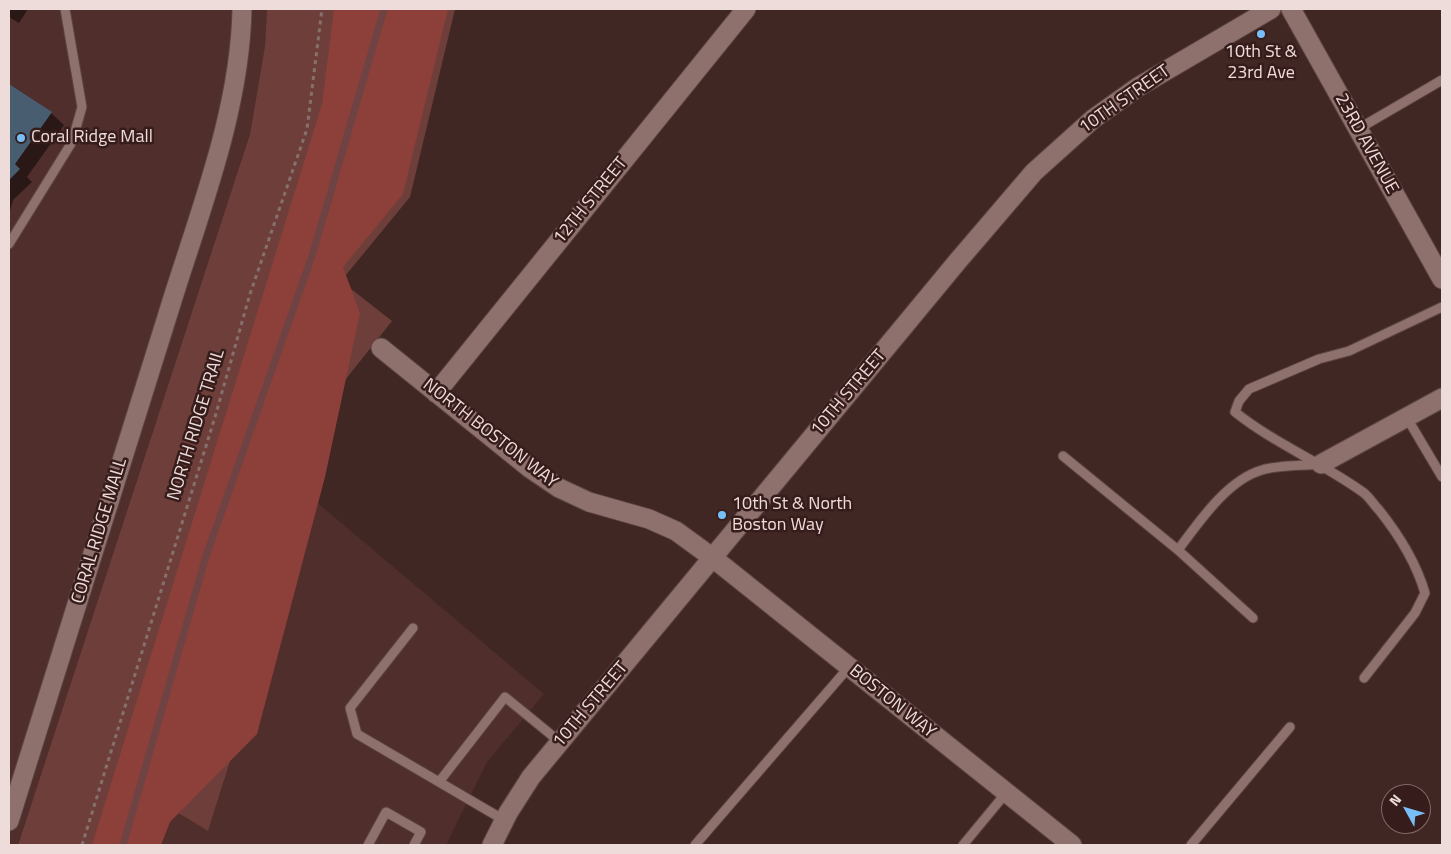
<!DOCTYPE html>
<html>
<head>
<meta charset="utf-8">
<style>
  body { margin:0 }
  #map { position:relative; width:1451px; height:854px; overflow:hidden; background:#402724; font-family:"Titillium Web",sans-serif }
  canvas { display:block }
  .frame { position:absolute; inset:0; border:10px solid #eedcda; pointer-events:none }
  .north { position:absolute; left:1381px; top:784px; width:50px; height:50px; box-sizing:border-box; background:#361d1b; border:1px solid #806967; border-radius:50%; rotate:309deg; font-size:14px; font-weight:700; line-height:20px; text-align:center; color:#eedcda }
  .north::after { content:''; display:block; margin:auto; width:18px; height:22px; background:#78bff7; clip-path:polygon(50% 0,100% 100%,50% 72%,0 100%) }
</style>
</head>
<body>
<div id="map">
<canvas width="1451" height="854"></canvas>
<div class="frame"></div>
<div class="north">N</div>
</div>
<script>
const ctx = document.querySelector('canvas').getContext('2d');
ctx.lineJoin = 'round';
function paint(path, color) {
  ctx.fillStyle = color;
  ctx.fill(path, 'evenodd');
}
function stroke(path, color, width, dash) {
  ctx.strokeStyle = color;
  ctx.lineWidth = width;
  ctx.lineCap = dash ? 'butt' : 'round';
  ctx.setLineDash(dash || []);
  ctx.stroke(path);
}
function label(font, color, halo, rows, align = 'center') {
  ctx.font = font + ' "Titillium Web",sans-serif';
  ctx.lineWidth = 5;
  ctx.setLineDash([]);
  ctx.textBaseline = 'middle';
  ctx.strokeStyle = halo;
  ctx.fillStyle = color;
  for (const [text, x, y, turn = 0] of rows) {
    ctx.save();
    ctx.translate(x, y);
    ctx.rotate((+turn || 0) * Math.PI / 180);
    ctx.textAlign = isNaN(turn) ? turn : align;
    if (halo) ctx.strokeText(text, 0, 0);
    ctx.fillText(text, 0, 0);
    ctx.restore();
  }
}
paint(new Path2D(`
  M9,9H267L265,46L250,134L18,845H9Z
  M313,499L544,694L487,762L446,845H146L160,802L208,831Z`), '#4f2e2b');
paint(new Path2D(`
  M267,9H455L410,197L341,281L392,321L276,467L313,499L208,831L160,802L146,845H18L250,134L265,46Z`), '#6e3f3a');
paint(new Path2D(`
  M334,9H448L403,194L343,267L360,313L325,477L257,734L170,822L161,845H92L322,104Z`), '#8d3f39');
paint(new Path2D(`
  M9,9H28L19,23L9,17Z
  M9,86L51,113L64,125L27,177L32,182L13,200L9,214Z`), '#0007');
stroke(new Path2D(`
  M123,845L206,556L312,256L384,9`), '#6f4344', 7);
paint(new Path2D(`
  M9,84L52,112L15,164L20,169L9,180Z`), '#485e70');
const service = new Path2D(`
  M1358,129L1442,80
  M9,244L72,142L82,107L65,9
  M1407,418L1442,477
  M1063,456L1178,550L1253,618
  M1178,550C1199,522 1227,480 1262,470C1279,465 1303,466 1321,464
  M413,628L350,708L357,734L504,820
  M1364,678L1415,613L1425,593C1416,562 1399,535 1379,510C1374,505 1370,498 1364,493C1323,463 1275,444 1235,412L1239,401L1249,389L1319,359L1349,351L1442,307
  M439,782L505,697L560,742
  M368,845L386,812L421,832L414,845
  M695,845L849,667
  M963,845L1006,793
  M1191,845L1290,727`);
const minor = new Path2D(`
  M1291,9L1442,279
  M381,348L531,469L559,488L589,502L649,519L676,531L713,558L1072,845
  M436,393L746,9
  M1321,464L1442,398
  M9,821C62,653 115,485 167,317C197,218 240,114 242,9
  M492,845L508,813L531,777L957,262L1034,172L1093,119L1138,87L1271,9`);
stroke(service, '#5a4442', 11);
stroke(minor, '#5a4442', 21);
stroke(new Path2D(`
  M82,845L215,417L250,294L307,129L322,9`), '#86706d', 3, [4, 4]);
stroke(service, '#8e706c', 9);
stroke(minor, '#8e706c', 19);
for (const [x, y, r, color] of [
  [1261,34,5,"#78bff7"],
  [21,138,5,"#78bff7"],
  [722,515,5,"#78bff7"]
]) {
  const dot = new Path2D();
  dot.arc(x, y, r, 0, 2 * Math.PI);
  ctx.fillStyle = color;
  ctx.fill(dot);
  stroke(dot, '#361d1b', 2);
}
label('18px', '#eedcda', '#361d1b', [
  ["10th St &",1261,53,"center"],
  ["23rd Ave",1261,74,"center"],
  ["Coral Ridge Mall",31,138],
  ["10th St & North",732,505],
  ["Boston Way",732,526]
], 'left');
label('18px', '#eedcda', '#361d1b', [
  ["10TH STREET",1125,100,-35],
  ["23RD AVENUE",1366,144,61],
  ["12TH STREET",591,201,-51],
  ["10TH STREET",849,393,-50],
  ["NORTH RIDGE TRAIL",197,425,-73],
  ["NORTH BOSTON WAY",490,434,38],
  ["CORAL RIDGE MALL",100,531,-73],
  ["BOSTON WAY",892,702,39],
  ["10TH STREET",591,705,-50]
]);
</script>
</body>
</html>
